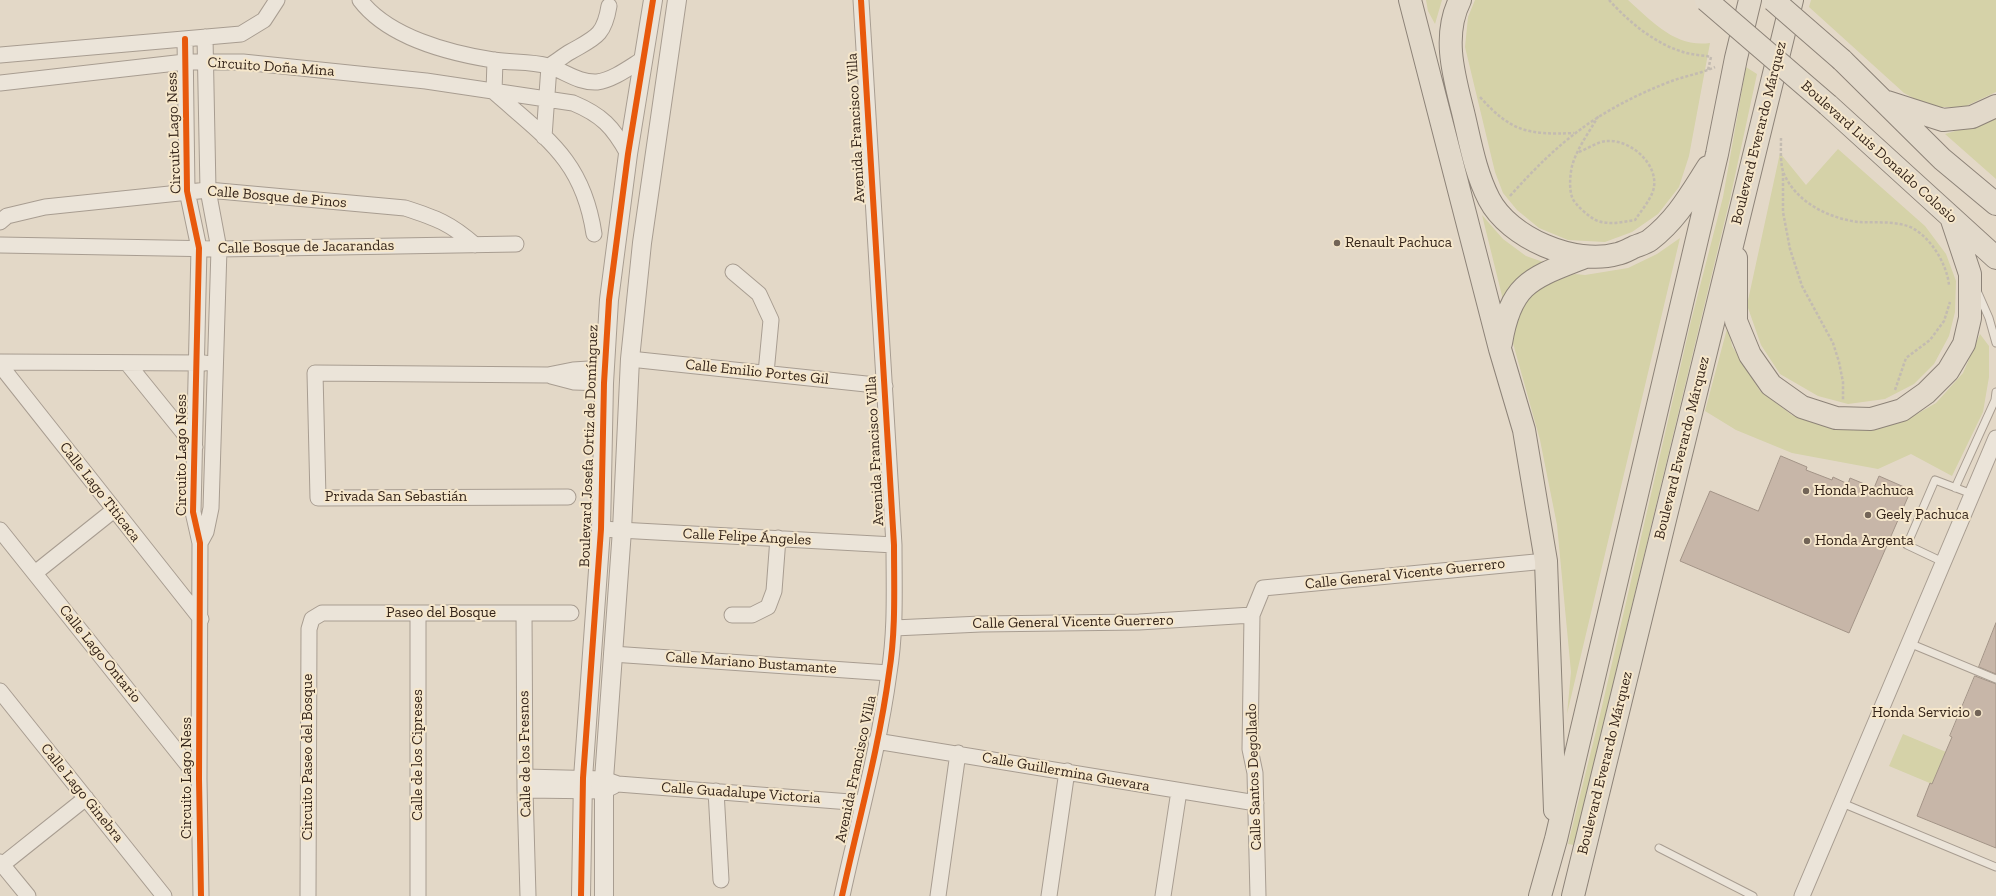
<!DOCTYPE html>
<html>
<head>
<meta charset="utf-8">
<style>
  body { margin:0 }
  canvas { display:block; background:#e3d8c7 }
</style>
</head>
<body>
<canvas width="1996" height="896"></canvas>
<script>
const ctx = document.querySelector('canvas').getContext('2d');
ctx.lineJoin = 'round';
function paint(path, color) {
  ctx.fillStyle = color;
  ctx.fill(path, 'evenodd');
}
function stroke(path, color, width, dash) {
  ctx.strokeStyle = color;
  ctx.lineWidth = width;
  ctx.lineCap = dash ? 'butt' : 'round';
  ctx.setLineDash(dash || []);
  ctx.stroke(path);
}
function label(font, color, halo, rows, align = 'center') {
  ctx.font = font + ' "Zilla Slab",serif';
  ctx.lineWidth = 4;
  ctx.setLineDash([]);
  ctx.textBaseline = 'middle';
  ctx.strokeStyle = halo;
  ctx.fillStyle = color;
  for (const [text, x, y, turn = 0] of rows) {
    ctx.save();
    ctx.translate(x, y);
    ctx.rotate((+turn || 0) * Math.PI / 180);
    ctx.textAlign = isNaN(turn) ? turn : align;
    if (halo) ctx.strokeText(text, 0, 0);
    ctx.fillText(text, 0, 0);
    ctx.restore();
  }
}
paint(new Path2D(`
  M1426,0H1442L1435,24L1428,11Z
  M1475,0H1628C1652,21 1675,48 1710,43L1689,156L1679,187L1658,214L1632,232L1605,242L1568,240L1539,228L1517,210L1503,193L1495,172L1465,47L1468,17Z
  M1811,0H1996V92L1964,107H1930L1904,93L1809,7Z
  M1746,67L1757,74L1730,199L1574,845L1568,844L1600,715L1691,321L1723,197Z
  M1996,119V179L1945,134Z
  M1838,149L1925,226L1946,254L1956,281L1955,312L1949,336L1934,364L1914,384L1885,399L1848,404L1818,396L1780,374L1761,345L1747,305L1780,153L1806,185Z
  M1482,215L1503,239L1526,256L1549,264L1504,304Z
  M1680,238L1567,714L1571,672L1557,525L1540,440L1511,336L1526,296L1546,284L1575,274L1585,275L1628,268L1657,254Z
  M1728,325L1732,346L1760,391L1792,415L1823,426L1872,430L1903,422L1936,403L1963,373L1980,334L1989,346V377L1983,412L1952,476L1911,454L1878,469L1792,453L1736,430L1705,411Z
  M1903,734L1946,752L1932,784L1889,766Z`), '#d5d2a8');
const building = new Path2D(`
  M1781,456L1807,467L1806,470L1832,480L1833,477L1848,484L1850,478L1874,488L1879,476L1911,490L1849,633L1680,561L1710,491L1758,511Z
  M1996,623V674L1979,667Z
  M1975,676L1996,684V848L1917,816L1930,783L1932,784L1952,737L1950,736Z`);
paint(building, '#c7b6a8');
stroke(building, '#a39487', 1);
const service = new Path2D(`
  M1978,293L1989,318L1996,343
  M1955,488L1995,400L1996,392
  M1943,562L1907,545L1935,480L1972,494
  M1909,643L1996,679
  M1842,803L1996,867
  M1659,848L1753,896`);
const minor = new Path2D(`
  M360,0C388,37 449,53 493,60C512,63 530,61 548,66C565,71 578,83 597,82C613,80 630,67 643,59
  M185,39L187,191L199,248L193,512L200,543L199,779L201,896
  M0,55L241,34L264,20L277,0
  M495,60L494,92C546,138 583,160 594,234
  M549,66C556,62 563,56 570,52C594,38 604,37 609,6
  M0,83L185,62H243L426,81L573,103C602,115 613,127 628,154
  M544,137L549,66
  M0,222L7,216L45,207L208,190L405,208C436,218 450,223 475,245
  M0,245L219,249L516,244
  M733,272L759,294L771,320L766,373
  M630,359L885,386
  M0,362L205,363
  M127,363L195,447
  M0,365L201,619
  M551,376L574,382L604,383
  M568,497L318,498L315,373L548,375L573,370L605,368
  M601,529L894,545
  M0,530L199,779
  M200,543L206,532L211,508L219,249L208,190L205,37
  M35,573L114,510
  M418,613V896
  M524,613L525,790L528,896
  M732,615H752L768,607L774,591L778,538
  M894,628L981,624L1139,622L1252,615
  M612,654L889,673
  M0,691L164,896
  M876,741L1256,803
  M525,777L604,779L618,784L863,803
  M525,790L604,791L614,786
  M716,791L721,880
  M0,862L28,896
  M2,865L86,798
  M308,896L309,629L312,619L322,613H571
  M842,896C858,822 879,748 889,673C896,630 894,588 894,545L861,0
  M938,896L958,753
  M1049,896L1067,771
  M1163,896L1179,791
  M1258,896L1255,773L1250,749L1252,615L1263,588L1546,561
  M1802,896L1996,438`);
const tertiary = new Path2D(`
  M581,896L583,778L601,529L604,383L609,300L628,154L653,0
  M604,896V779L622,530L630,359L642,243L677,0`);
const primary = new Path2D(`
  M1410,0L1500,349L1524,430L1546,561L1555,810
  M1460,0C1442,36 1454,76 1463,112C1470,141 1475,172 1489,199C1509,238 1575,266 1617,254C1623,253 1628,250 1634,247C1639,245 1646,243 1650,240C1677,219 1690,195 1708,167
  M1842,60L1942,159L1996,204
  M1887,102L1943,120L1972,117L1996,106
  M1828,105L1996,258
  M1736,258V321L1750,355L1771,385L1802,407L1836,418L1871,419L1902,410L1926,393L1948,371L1964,344L1970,318V274L1951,217
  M1501,343C1511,282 1532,278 1585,257
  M1540,896L1556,839L1717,154L1736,58L1750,0
  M1573,896L1792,0`);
stroke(service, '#a89d91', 9);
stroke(minor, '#a89d91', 17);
stroke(tertiary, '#a89d91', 20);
stroke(primary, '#8d8378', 24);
stroke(new Path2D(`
  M1609,0C1629,22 1654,43 1683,52C1692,55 1702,55 1711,57L1708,70
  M1480,97C1511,132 1529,135 1574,133
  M1781,138C1781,149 1780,165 1784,174C1797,203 1829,218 1858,222C1873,223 1889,221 1904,225C1927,230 1947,263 1949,285
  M1579,152C1587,149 1599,141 1607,141C1631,139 1661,166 1653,191C1649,202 1641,211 1635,220C1623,222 1610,225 1598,221C1591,219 1574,204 1572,197C1569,188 1570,175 1572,166C1577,148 1590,131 1599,115
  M1783,173V212L1790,249L1802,286L1833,343L1839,362L1843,382V400
  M1510,196C1560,140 1598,110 1669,82C1684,76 1700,74 1715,67
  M1895,390L1906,358L1930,340L1944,321L1950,302`), '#c3bbb1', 2.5, [3, 2]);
stroke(service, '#ebe4d9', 7);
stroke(minor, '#ebe4d9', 15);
stroke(tertiary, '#ebe4d9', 18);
stroke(primary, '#e2d9ca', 22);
const primaryBridge = new Path2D(`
  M1706,0L1828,105
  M1773,0L1842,60`);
stroke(primaryBridge, '#8d8378', 24, []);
stroke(primaryBridge, '#e2d9ca', 22);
stroke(new Path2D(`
  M185,39L187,191L199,248L193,512L200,543L199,779L201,896
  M581,896L583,778L601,529L604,383L609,300L628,154L653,0
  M842,896C858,822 879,748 889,673C896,630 894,588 894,545L861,0`), '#e8590c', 6);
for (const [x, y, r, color] of [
  [1337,243,4,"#726457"],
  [1806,491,4,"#726457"],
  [1868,515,4,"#726457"],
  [1807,541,4,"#726457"],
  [1978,713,4,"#726457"]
]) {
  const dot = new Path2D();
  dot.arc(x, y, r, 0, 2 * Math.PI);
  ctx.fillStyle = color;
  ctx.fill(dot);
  stroke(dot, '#f6e7cb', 1.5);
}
label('15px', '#35251a', '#f6e7cb', [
  ["Circuito Doña Mina",271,67,4],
  ["Avenida Francisco Villa",856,128,-93],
  ["Circuito Lago Ness",174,133,-92],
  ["Boulevard Everardo Márquez",1759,133,-76],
  ["Boulevard Luis Donaldo Colosio",1879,152,42],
  ["Calle Bosque de Pinos",277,197,5],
  ["Calle Bosque de Jacarandas",306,247,-1],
  ["Calle Emilio Portes Gil",757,372,6],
  ["Boulevard Josefa Ortiz de Domínguez",589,446,-88],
  ["Boulevard Everardo Márquez",1682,448,-76],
  ["Avenida Francisco Villa",875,451,-93],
  ["Circuito Lago Ness",182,455,-90],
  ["Calle Lago Titicaca",100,492,52],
  ["Privada San Sebastián",396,497],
  ["Calle Felipe Ángeles",747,537,3],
  ["Calle General Vicente Guerrero",1405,574,-6],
  ["Paseo del Bosque",441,613],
  ["Calle General Vicente Guerrero",1073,622,-1],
  ["Calle Lago Ontario",100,654,51],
  ["Calle Mariano Bustamante",751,663,4],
  ["Calle de los Fresnos",525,754,-91],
  ["Calle de los Cipreses",418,755,-90],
  ["Circuito Paseo del Bosque",308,757,-90],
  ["Boulevard Everardo Márquez",1605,763,-76],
  ["Avenida Francisco Villa",856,769,-78],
  ["Calle Guillermina Guevara",1066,772,10],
  ["Calle Santos Degollado",1254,777,-92],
  ["Circuito Lago Ness",187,778,-90],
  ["Calle Lago Ginebra",82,793,51],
  ["Calle Guadalupe Victoria",741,793,4]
]);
label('15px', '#35251a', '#f6e7cb', [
  ["Renault Pachuca",1345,243],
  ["Honda Pachuca",1814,491],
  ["Geely Pachuca",1876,515],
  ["Honda Argenta",1815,541],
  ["Honda Servicio",1970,713,"right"]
], 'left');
</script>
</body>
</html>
